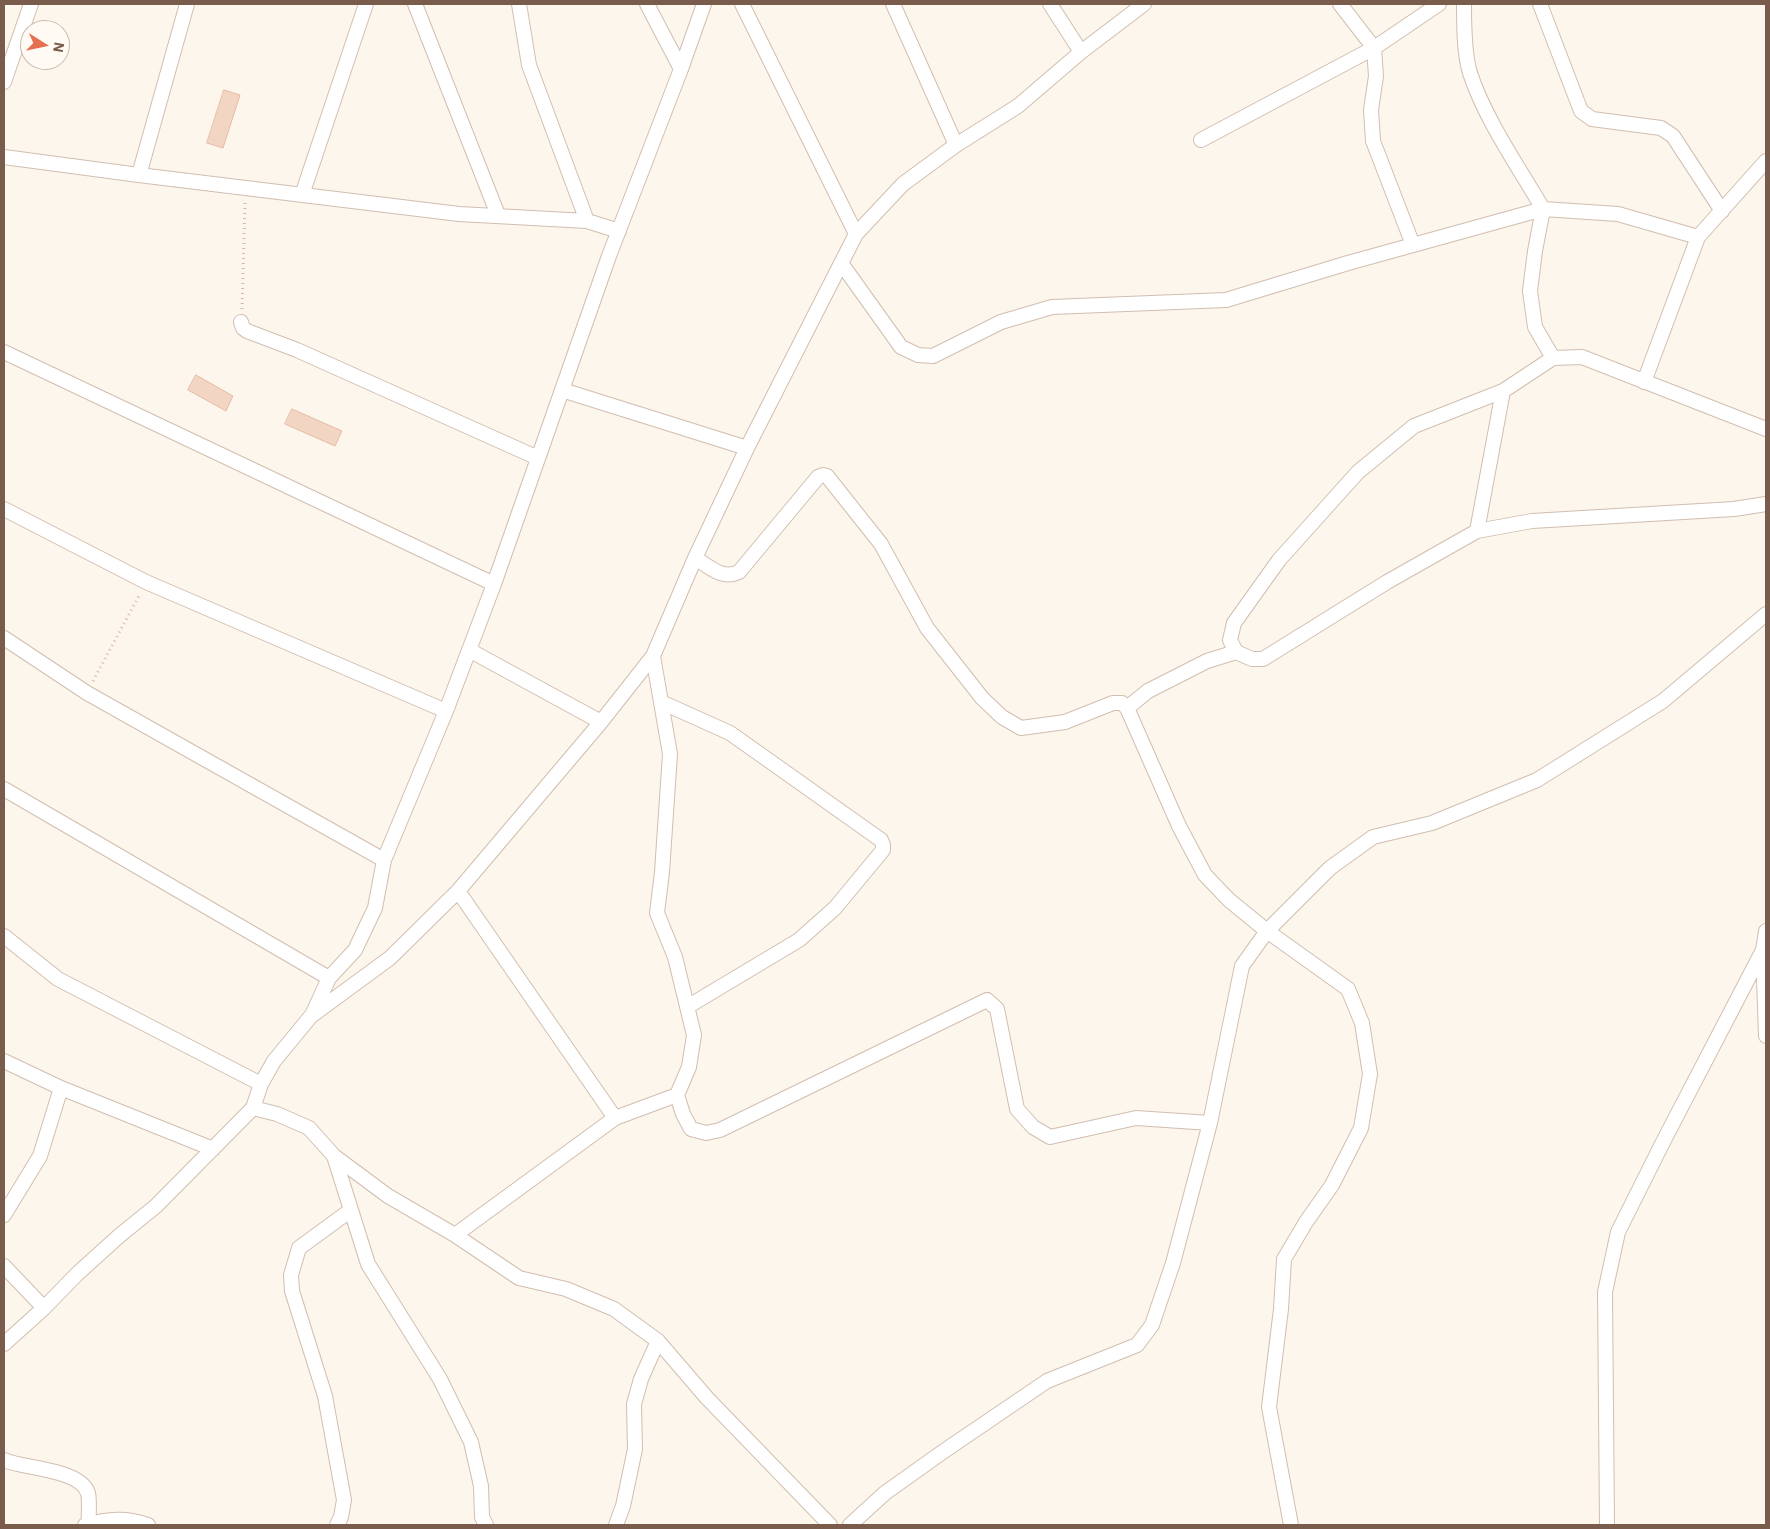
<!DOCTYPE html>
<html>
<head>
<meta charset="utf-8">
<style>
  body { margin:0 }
  #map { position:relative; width:1770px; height:1529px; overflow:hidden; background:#fdf6ec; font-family:"IBM Plex Sans",sans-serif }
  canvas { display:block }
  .frame { position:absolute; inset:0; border:5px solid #7a5c4d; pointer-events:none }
  .north { position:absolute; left:20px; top:20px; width:50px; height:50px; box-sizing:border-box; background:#fffaf3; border:1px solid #cabbb1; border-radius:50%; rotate:100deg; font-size:14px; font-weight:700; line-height:20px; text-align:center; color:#7a5c4d }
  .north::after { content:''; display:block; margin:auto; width:18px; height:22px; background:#e76f51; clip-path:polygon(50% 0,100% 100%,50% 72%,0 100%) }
</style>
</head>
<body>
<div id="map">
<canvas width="1770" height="1529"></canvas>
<div class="frame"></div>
<div class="north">N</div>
</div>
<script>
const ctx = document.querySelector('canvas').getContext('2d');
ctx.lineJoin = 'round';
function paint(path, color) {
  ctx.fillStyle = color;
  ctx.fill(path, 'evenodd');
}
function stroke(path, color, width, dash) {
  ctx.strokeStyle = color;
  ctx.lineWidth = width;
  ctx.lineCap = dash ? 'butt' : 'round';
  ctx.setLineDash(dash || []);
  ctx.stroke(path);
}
const building = new Path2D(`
  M224,90L240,95L223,148L207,143Z
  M196,375L233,396L226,411L188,390Z
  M292,409L342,431L335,446L285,424Z`);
paint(building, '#f3d5c3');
stroke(building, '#e6bba3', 1);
const street = new Path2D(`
  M415,4L498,215
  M519,4L529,65L587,221
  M647,4L681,69
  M742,4L856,234
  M893,4L956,145
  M1050,4L1081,52
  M1340,4L1374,48L1376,76L1371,110L1373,141L1413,245
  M1464,4C1464,24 1464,54 1470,73C1485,119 1518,166 1543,209L1535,251L1530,291L1535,327L1553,358
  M1540,4L1581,111L1592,119L1661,128L1673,136L1722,211
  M4,82L31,4
  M1201,140L1374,48L1439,4
  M4,157L139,175L459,214L587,221L619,231
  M139,175L187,4
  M302,195L366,4
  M841,263L901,347L918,355L933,356L1001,322L1052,307L1226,300L1348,263L1543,209L1618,214L1698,237
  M241,322L243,328L247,331L297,350L538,458
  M4,352L494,584
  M1644,382L1698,237L1766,161
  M562,390L747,448
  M4,509L146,582L446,711
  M1477,531L1503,391
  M695,558C710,567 722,580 739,572L818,477L823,475L827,476L881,544L927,628L982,698L1002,717L1021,728L1065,722L1113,703H1122L1127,708L1179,826L1205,875L1229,900L1267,931L1348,989L1362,1023L1370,1074L1361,1128L1332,1185L1306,1222L1284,1259L1281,1309L1269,1407L1291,1525
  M4,638L87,693L384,860
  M469,650L601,722
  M1236,652L1230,640L1234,623L1279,560L1358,472L1414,426L1503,391L1553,358L1582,357L1766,429
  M653,656L670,754L662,872L657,913L675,957L694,1035L689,1067L677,1095L683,1114L691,1129L706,1133L720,1130L987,1000L997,1009L1017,1109L1033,1127L1050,1137L1136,1118L1210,1123
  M661,702L730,733L881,840L883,845V850L835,908L799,940L687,1007
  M1127,708L1148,691L1207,661L1236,652L1252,659H1263L1387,582L1477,531L1532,521L1734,509L1766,504
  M4,789L329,978
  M458,891L615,1118
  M1766,931L1763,950L1766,1036
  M4,936L58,979L261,1084
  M313,1013L329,978L355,950L375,908L384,860L446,711L494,584L609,256L681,69L704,4
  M4,1061L61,1088L213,1149
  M253,1108L277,1114L309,1128L334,1156L388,1196L455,1235L519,1278L566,1289L614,1309L658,1341L707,1398L830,1525
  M334,1156L368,1264L440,1379L471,1442L481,1486L482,1517L486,1525
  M4,1215L40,1156L61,1088
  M455,1235L615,1118L677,1095
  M4,1266L44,1308
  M4,1344L44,1308L77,1274L119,1236L156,1206L253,1108L261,1084L274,1061L311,1016L390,958L458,891L601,722L653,656L695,558L747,448L856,234L903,184L956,145L1018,106L1081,52L1144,4
  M4,1460C25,1469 80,1469 88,1493C90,1502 88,1515 89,1524
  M85,1525C108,1519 126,1517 148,1525
  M337,1525L341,1517L344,1500L325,1396L292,1291L291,1275L299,1248L351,1210
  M616,1525L623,1506L635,1449L634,1404L641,1379L658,1341
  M850,1525L885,1493L944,1451L1047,1381L1137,1345L1152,1325L1173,1263L1210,1123L1242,966L1267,931L1330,868L1373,837L1432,823L1537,780L1663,701L1766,614
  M1607,1525L1605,1292L1618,1232L1663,1142L1763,950`);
stroke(street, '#d1beb0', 16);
stroke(new Path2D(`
  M242,309L245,203
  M93,681L140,594`), '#d9b8a5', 3, [1, 4]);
stroke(street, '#fff', 14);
</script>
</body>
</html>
